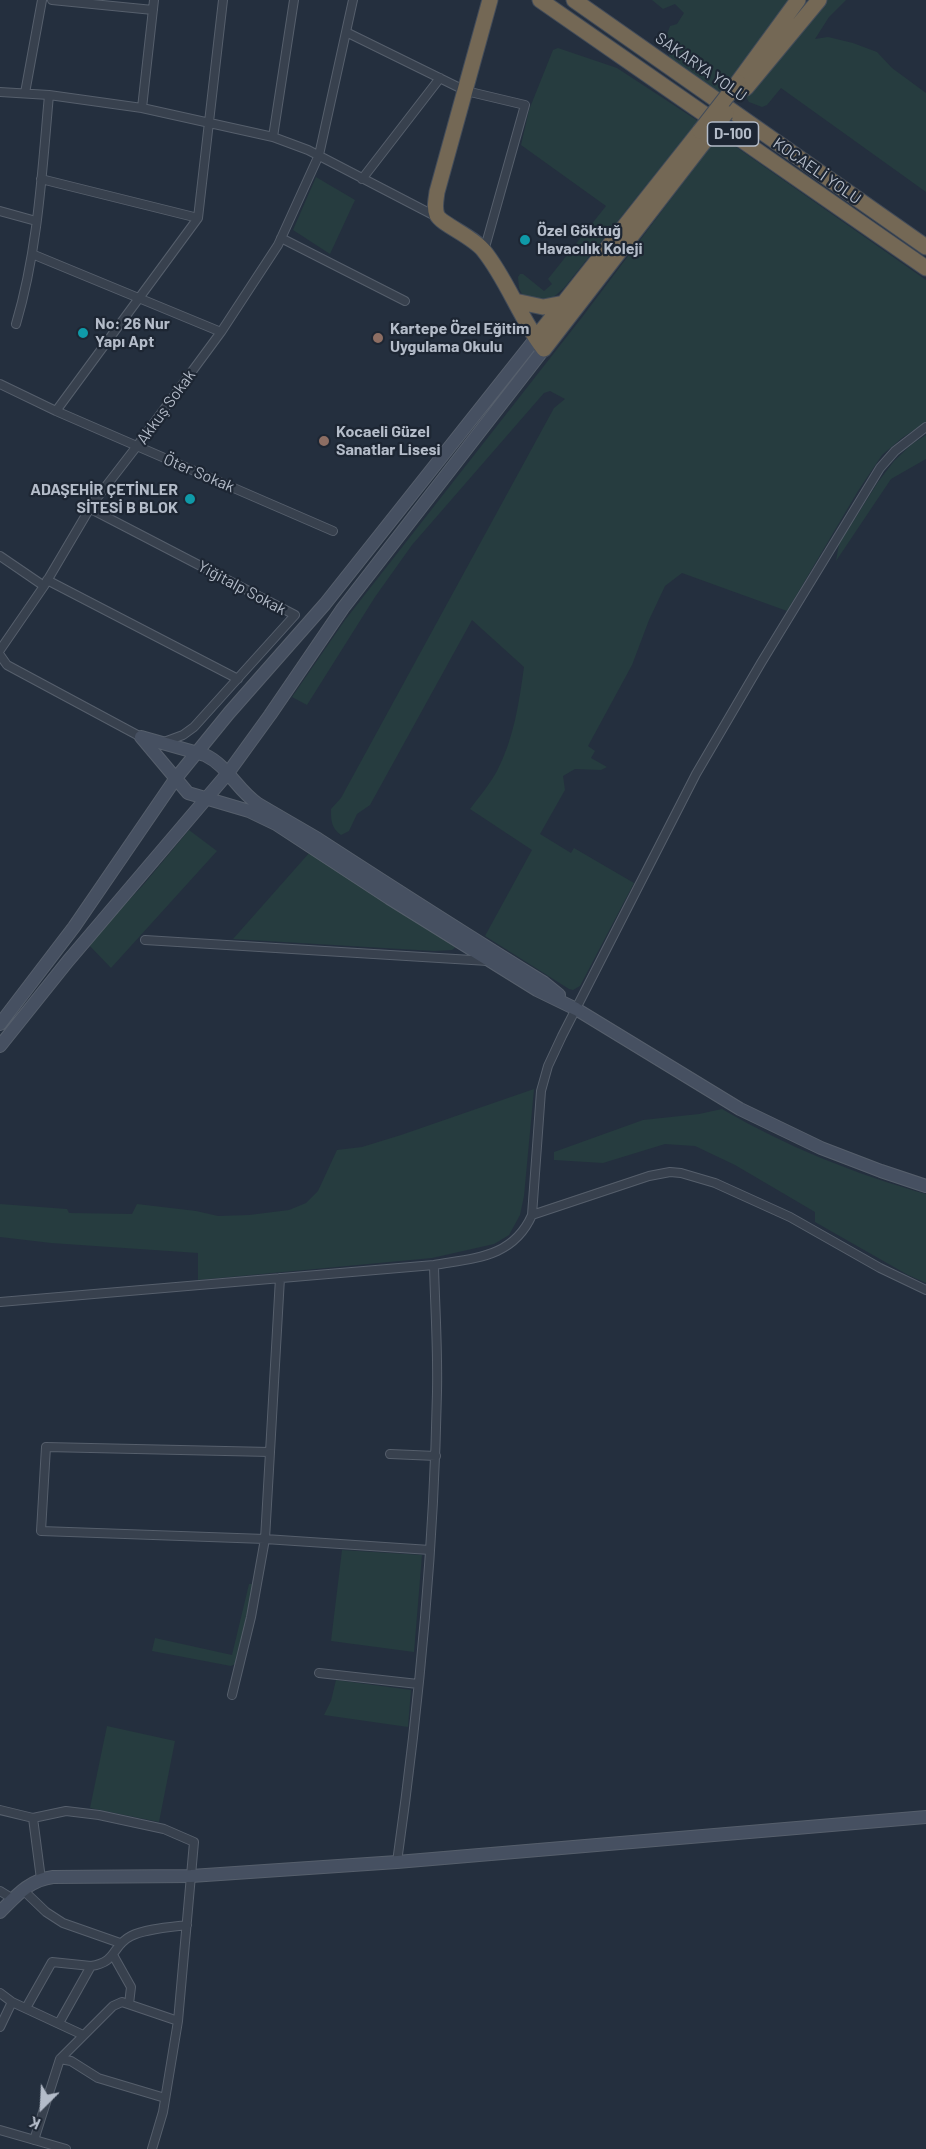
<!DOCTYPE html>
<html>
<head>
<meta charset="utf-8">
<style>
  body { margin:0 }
  #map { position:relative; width:926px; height:2149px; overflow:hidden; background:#242f3e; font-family:Barlow,sans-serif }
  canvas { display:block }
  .north { position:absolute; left:12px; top:2077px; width:60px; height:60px; -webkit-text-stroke:4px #1d2633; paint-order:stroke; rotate:204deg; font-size:16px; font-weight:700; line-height:24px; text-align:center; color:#b4bcc9 }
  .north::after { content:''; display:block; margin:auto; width:21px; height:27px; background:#b4bcc9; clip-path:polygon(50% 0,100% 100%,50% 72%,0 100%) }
</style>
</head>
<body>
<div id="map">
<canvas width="926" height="2149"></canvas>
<div class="north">K</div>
</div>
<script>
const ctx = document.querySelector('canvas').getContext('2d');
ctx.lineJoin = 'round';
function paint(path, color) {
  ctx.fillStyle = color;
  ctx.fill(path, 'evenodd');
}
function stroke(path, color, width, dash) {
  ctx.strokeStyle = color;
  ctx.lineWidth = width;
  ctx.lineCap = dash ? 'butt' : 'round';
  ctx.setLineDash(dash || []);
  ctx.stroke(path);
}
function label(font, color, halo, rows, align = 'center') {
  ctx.font = font + ' Barlow,sans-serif';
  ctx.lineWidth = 4.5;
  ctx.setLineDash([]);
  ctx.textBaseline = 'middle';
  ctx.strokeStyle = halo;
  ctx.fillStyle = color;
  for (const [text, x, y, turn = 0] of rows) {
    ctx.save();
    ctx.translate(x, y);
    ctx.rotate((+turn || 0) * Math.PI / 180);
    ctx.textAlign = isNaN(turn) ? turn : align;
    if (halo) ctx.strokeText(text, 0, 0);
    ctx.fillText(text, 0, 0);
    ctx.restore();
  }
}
paint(new Path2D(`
  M652,0H790L720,93L669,58V46L665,40L670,26L677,24L684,13L675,4L663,9Z
  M826,0H846L829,17L815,39L828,37L853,43L877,52L892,68L926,93V192L781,88L767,105L762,107L749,102L746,97Z
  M558,48L617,68L698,121L564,288L549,301L523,296L519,288L518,277L520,274H523L544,291L552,284L548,279L606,206L521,145L529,110L553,50Z
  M719,135L926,280V422L902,438L882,455L858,491L787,611L682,573L665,586L649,620L632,665L588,746L595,751L591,758L607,767L601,770L575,769L563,776L565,790L540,834L571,853L574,848L634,883L580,986L573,990L569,989L485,936L532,850L470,809C479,797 490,784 497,771C514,738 519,703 524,667L472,620L370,805L357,814L349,831L341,835C331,828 331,820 331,809L341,798L554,408L565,399L550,391L544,393L412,545L375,597L307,705L292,697L345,620L583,316Z
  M316,177L355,200L330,254L293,230Z
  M926,435V459L891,479L836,561L839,544L878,482L894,461L912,444Z
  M189,830L217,851L111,968L88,944L144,884Z
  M310,852L456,947L452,950L434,951L233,939Z
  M534,1089L524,1196L520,1215L509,1235L494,1244L432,1258L198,1280V1253L51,1243L0,1237V1204L67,1209L69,1213L132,1214L137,1204L196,1211L218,1216L249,1215L289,1210L306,1203L318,1191L337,1150L362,1147L401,1135Z
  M722,1109C785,1146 855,1174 926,1194V1283L908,1275L815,1222V1212L735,1165L695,1146L665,1144L603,1163L554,1160V1152L643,1120L699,1114Z
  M342,1550L422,1555L414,1652L331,1641Z
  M249,1584H254L235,1664L231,1666L152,1651L155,1638L232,1655Z
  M336,1680L411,1690L408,1727L324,1715L331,1701Z
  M107,1726L175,1741L159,1822L90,1808Z`), '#263c3f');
const street = new Path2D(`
  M52,0L153,10
  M346,32L466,91L525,105L484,251
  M0,92L49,95L142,108L273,137L308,150L437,217
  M25,93L42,0
  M142,108L154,0
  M273,137L294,0
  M41,179L198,218
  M362,179L440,78
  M0,211L36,221
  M281,238L405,301
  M32,254L221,332
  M16,324C38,250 42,172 49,95
  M0,384L56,411L333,531
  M56,411L198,218L223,0
  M89,508L295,615L194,727L183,735L164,742
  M0,556L44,586
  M47,580L238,679
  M0,650L44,586L93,503L137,446L221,332L278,245L319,155L353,0
  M0,655L7,665L141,737
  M145,940L488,961
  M532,1215L649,1176L670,1172L681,1173L715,1183L790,1217L880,1268L926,1290
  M0,1302L434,1265C474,1258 513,1258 532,1215L541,1091L548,1066L562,1036L696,774L761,663L880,468L895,451L926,427
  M270,1452L46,1447L41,1531L265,1539L430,1550
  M390,1454L436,1456
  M319,1673L418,1684
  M232,1695L251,1617L265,1539L280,1278
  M0,1810L33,1818L41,1879
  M33,1818L66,1811L99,1815L164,1829L194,1842L178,2021L163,2112L152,2149
  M397,1862C419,1707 434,1549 437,1392C438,1350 435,1308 434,1265
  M22,1889L46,1912L63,1923L120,1943
  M0,1891L13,1899
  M113,1955L131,1987L129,2004
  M0,1993L12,2002L83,2035
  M26,2008L52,1962L91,1966
  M59,2023L91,1966C118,1962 111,1946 131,1936C144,1929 171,1927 187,1925
  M0,2027L12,2002
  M60,2059L71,2061L98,2078L165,2098
  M0,2130L66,2149
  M34,2140L60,2059L113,2006L122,2002L178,2021`);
const secondary = new Path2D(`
  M141,737L188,793L249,811L276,824L389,898L537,990L576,1009L740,1109L821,1148L881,1171L926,1186
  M141,737L205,755C228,766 237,790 258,804C278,816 298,827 318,839C392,887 467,935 543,982L559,995
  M0,1024L74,927L176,778L229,713L325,604L536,338
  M0,1046L68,961L228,773L270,715L343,608L544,349
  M0,1912C16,1896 29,1880 53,1877L191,1876L397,1862L926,1817`);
const highway = new Path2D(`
  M490,0L437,192C436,200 434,208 437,215C441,224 474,237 484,251C508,281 520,319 544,349L708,137
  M540,0L926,268
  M574,0L926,247
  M738,82L798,0
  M746,88L819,0
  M515,301L543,307L564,303
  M536,338L700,131`);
stroke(street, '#565f6c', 10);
stroke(secondary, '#565f6c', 14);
stroke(highway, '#434c59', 17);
stroke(street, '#38414e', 8);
stroke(secondary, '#465061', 12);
stroke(highway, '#746855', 15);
const highwayBridge = new Path2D(`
  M700,131L738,82
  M708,137L726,113`);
stroke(highwayBridge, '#434c59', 17, []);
stroke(highwayBridge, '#746855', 15);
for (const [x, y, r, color] of [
  [525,240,6,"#0f9aa8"],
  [83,333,6,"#0f9aa8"],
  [378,338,6,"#8d6e63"],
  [324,441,6,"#8d6e63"],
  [190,499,6,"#0f9aa8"]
]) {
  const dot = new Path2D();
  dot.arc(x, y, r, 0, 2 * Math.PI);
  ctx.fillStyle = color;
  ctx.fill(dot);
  stroke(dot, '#1d2633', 2);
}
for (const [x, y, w] of [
  [733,134,51]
]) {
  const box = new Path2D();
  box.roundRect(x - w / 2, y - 12, w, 24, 4.5);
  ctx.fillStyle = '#1d2633';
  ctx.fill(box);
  stroke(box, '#b4bcc9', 1.5);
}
label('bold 15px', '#b4bcc9', null, [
  ["D-100",733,134]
]);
label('16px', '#b4bcc9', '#1d2633', [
  ["SAKARYA YOLU",701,67,35],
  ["KOCAELİ YOLU",817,171,35],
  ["Akkuş Sokak",166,407,-54],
  ["Öter Sokak",199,473,23],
  ["Yiğitalp Sokak",242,588,28]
]);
label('bold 16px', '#b4bcc9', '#1d2633', [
  ["Özel Göktuğ",537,231],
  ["Havacılık Koleji",537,249],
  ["No: 26 Nur",95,324],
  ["Yapı Apt",95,342],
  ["Kartepe Özel Eğitim",390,329],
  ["Uygulama Okulu",390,347],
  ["Kocaeli Güzel",336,432],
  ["Sanatlar Lisesi",336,450],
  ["ADAŞEHİR ÇETİNLER",178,490,"right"],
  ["SİTESİ B BLOK",178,508,"right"]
], 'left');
</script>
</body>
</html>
